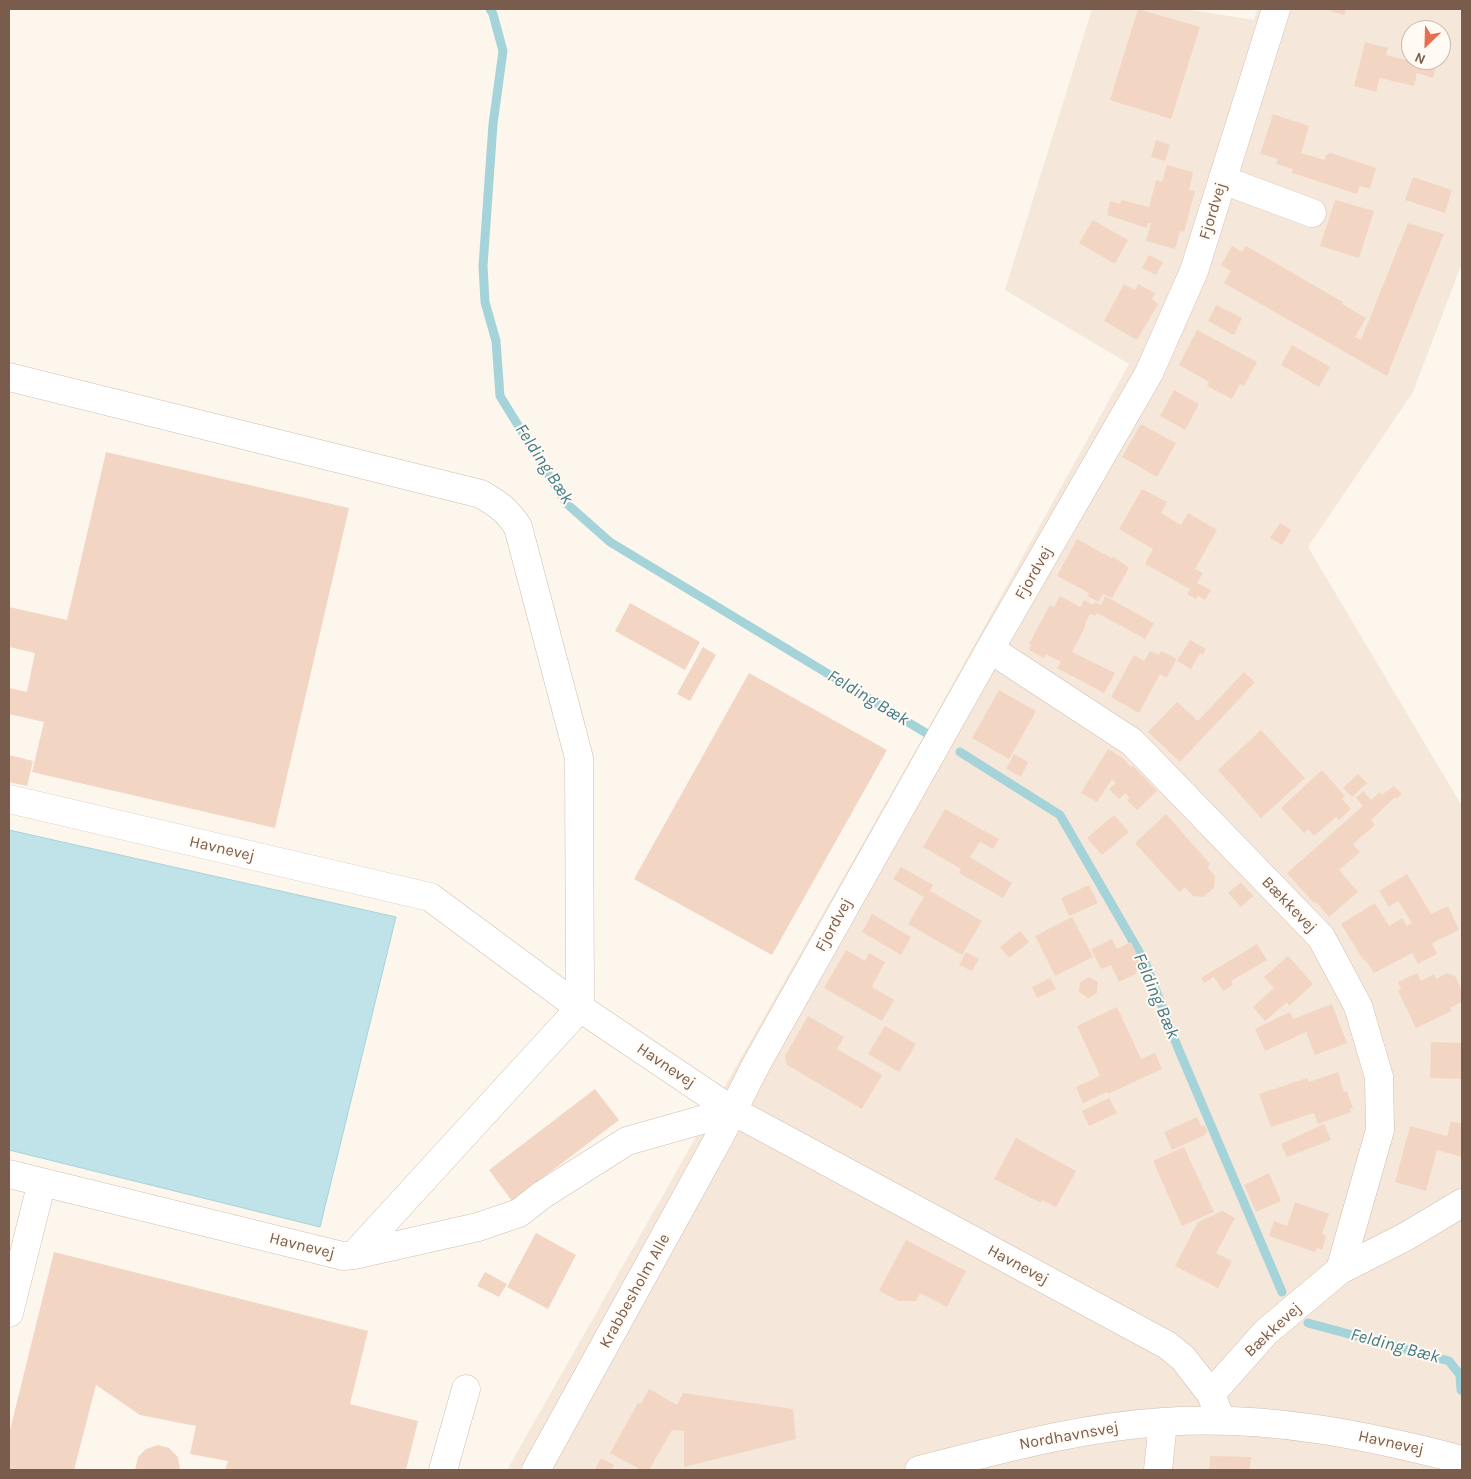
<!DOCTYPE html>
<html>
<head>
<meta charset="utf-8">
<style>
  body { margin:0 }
  #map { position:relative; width:1471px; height:1479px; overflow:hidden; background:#fdf6ec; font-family:Karla,sans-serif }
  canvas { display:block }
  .frame { position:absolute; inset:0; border:10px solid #7a5c4d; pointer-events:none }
  .north { position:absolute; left:1401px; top:20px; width:50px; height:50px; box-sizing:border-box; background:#fffaf3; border:1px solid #cabbb1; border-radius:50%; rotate:204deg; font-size:14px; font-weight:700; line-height:20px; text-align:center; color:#7a5c4d }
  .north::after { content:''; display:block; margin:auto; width:18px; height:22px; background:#e76f51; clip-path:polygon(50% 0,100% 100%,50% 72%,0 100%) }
</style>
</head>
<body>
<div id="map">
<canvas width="1471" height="1479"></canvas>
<div class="frame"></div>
<div class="north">N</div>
</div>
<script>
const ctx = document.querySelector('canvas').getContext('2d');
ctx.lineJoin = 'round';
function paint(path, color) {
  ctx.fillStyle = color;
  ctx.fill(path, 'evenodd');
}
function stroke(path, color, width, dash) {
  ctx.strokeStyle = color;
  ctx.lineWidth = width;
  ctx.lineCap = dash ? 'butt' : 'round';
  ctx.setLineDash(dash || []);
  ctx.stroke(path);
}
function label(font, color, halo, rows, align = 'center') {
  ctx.font = font + ' Karla,sans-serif';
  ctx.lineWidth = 4;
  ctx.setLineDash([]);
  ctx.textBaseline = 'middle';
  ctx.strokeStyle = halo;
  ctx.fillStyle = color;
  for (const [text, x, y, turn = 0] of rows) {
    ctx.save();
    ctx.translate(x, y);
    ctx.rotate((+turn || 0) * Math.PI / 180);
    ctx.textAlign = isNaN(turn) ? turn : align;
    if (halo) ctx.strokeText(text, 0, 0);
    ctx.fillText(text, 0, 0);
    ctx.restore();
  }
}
paint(new Path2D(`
  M1092,9H1185L1254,20L1257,9H1462V263L1413,392L1308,547L1462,806V1470H507L931,723L1129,364L1005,290ZM1411,30H1441V60H1411Z`), '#f5e8da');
const water = new Path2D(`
  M9,830L396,917L320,1227L9,1150Z`);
paint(water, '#bfe3e8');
stroke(water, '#a5d3da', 1);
stroke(new Path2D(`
  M490,9L493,14L503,51L493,124L483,266L485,302L496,341L500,396L566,503L610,542L926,733
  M960,752L1060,815L1145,962L1178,1048L1282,1292
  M1308,1323L1449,1361L1460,1375L1461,1390`), '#a5d3da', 9);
paint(new Path2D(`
  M1138,9L1200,27L1171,119L1110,100Z
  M1324,9H1346L1344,15Z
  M1365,42L1388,48L1386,55L1436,68L1433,78L1417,73L1414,86L1380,78L1376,92L1354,86Z
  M1273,114L1309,126L1301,153L1324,160L1326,155L1331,153L1376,168L1370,189L1360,186L1357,194L1292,173L1293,169L1276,164L1278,159L1260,154Z
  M1156,140L1170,145L1165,161L1151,157Z
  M1167,165L1193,172L1189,190L1195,191L1184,232L1180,231L1175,249L1146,241L1151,223H1148L1147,228L1107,215L1110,201L1120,204L1122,200L1149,207L1156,180L1162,182Z
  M1413,177L1452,190L1445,213L1405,200Z
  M1335,200L1374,211L1359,258L1320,246Z
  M1093,220L1128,240L1115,264L1079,243Z
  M1408,223L1444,234L1387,376L1224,283L1231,271L1221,265L1232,246L1242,252L1246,246L1343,302L1342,304L1366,318L1355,337L1361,340Z
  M1149,255L1163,262L1156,275L1142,268Z
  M1124,284L1135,290L1138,284L1155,293L1152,299L1158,304L1137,340L1104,321Z
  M1216,305L1242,318L1234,335L1208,321Z
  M1197,330L1257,362L1244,386L1240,384L1232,399L1207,386L1209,382L1179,365Z
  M1292,345L1330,367L1319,387L1281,365Z
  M1174,390L1199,404L1185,430L1160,416Z
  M1141,424L1176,443L1157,477L1122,457Z
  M106,452L349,508L275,828L32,772L44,722L9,714V688L27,692L35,653L9,647V607L67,620Z
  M1142,489L1167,502L1161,513L1181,525L1188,513L1217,530L1195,569L1203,573L1197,583L1211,590L1205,600L1198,596L1196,599L1187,594L1190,589L1145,564L1153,549L1119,529Z
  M1280,523L1291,530L1282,545L1270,538Z
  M1077,539L1111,558L1114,557L1129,568L1112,598L1103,594L1099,602L1087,596L1089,593L1057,576Z
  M1060,596L1081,607L1084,600L1093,605L1095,602L1101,605L1105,596L1154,623L1145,639L1097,613L1095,616L1090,614L1085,624L1086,625L1072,652L1115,673L1104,693L1057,668L1061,662L1046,654L1044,658L1029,650L1031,645L1029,644L1050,605L1054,607Z
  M630,603L700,642L685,670L615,631Z
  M1190,640L1206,649L1203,655L1200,653L1191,669L1177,661Z
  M703,647L716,655L690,701L677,694Z
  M1150,651L1159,655L1161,651L1177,659L1166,678L1160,674L1139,713L1111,697L1134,655L1144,661Z
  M1244,672L1255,682L1180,762L1148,732L1177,702L1198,721Z
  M749,673L887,750L772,955L634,879Z
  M999,690L1036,711L1009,759L972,738Z
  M1261,730L1305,778L1261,818L1218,770Z
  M1108,749L1124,759L1131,767L1133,766L1157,791L1137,810L1127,800L1130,798L1125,793L1119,799L1109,789L1116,783L1112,779L1097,802L1081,793Z
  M1014,754L1028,762L1021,777L1006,769Z
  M9,755L33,761L27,786L9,782Z
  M1322,770L1345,796L1342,799L1351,809L1339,820L1336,817L1314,836L1308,829L1304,833L1281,808Z
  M1358,774L1367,783L1352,797L1343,788Z
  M1394,786L1402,794L1396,799L1395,797L1371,820L1375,825L1353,844L1360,852L1339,870L1358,892L1329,917L1316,902L1314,903L1287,873L1363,806L1356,798L1363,791L1371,800L1380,792L1382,795Z
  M945,809L999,839L993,849L980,842L970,857L1012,883L1003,898L959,873L961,869L923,847Z
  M1166,814L1210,864L1207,867L1215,876L1214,888L1203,897L1193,896L1185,887L1179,892L1135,843Z
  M1114,815L1129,832L1102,855L1087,838Z
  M901,867L933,885L930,891L982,921L962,955L908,924L924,897L893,879Z
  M1407,874L1431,914L1448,906L1459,930L1432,943L1437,954L1418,964L1412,953L1374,973L1365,960L1364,961L1341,924L1375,903L1389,926L1402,918L1407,926L1412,923L1398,901L1389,907L1379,891Z
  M1241,882L1253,896L1241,907L1228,893Z
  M1089,885L1098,903L1069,916L1061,898Z
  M872,914L911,937L901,955L862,932Z
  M1072,917L1093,957L1055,976L1035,936Z
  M1020,931L1029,942L1009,958L1000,947Z
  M1112,939L1117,949L1131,942L1143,967L1135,971L1136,974L1119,982L1111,965L1101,969L1091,949Z
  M1257,944L1267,960L1231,981L1233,985L1223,991L1214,977L1204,983L1201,978Z
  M846,950L865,961L869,953L885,962L872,987L894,1000L882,1021L824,988Z
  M966,952L979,959L972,971L959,965Z
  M1288,956L1313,984L1289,1006L1287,1002L1265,1021L1253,1007L1274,988L1264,977Z
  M1417,973L1421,981L1434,974L1436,979L1447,973L1456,977L1462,991V999L1461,1002L1450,1008L1452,1011L1416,1028L1398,991L1401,989L1398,982Z
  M1089,977L1098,982L1097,993L1088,998L1079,992L1080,982Z
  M1050,978L1056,989L1037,998L1032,987Z
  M1332,1004L1347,1043L1315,1055L1306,1032L1265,1051L1255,1029L1290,1012L1293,1019Z
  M1117,1007L1141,1059L1155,1053L1162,1069L1108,1094L1107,1092L1083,1103L1076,1087L1100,1076L1077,1026Z
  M808,1016L844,1037L837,1049L882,1075L862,1109L787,1065L785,1056Z
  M885,1026L916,1044L899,1072L868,1054Z
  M1431,1042L1462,1043V1079L1430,1078Z
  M1338,1072L1344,1092L1347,1091L1353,1108L1350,1109L1351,1112L1318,1124L1314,1113L1271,1127L1259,1094L1307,1078L1309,1082Z
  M595,1089L619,1120L512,1201L489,1170Z
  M1109,1098L1117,1113L1089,1126L1082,1111Z
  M1197,1117L1201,1126L1204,1125L1208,1132L1205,1133V1135L1172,1150L1164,1132Z
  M1451,1121L1462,1124V1157L1437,1150L1426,1191L1395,1182L1410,1126L1447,1136Z
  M1324,1124L1331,1140L1287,1157L1281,1144Z
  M1016,1138L1076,1171L1056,1207L1042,1200L1041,1203L994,1179Z
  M1184,1147L1214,1212L1182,1226L1153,1161Z
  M1269,1173L1281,1201L1256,1212L1244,1185Z
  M1295,1202L1329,1214L1322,1234L1326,1236L1322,1250L1317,1248L1315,1252L1269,1236L1274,1221L1287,1226Z
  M1222,1211L1235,1218L1216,1253L1232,1261L1218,1288L1175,1266L1198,1222Z
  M536,1233L576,1255L548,1309L507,1287Z
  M906,1240L966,1271L947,1307L920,1293L916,1301H899L879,1291Z
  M54,1252L368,1331L350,1404L418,1421L406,1470H225L228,1461L190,1454L196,1426L140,1415L96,1385L74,1470H9V1434Z
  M485,1272L507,1284L499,1297L477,1286Z
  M649,1389L677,1405L683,1393L793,1409L796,1439L684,1467V1431L672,1430L649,1470H641L610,1453L638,1403L641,1404Z
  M158,1445L169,1448L178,1457L180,1470H135L138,1457L146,1449Z
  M1210,1456L1251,1457L1250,1470H1209Z
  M601,1458L614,1465L611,1470H595Z`), '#f3d5c3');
const minor = new Path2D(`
  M1223,180L1312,213
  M9,377L481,494C498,504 507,510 518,527L579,758L580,1008
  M990,649L1132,742L1321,937L1358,1006L1379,1077L1380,1130L1340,1270L1266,1332L1211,1394
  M9,799L430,897L580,1008L733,1111L1167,1345L1183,1358L1211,1394L1221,1420
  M9,1174L343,1256L354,1255L580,1008
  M354,1255L478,1227L519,1213L542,1195L627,1141L733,1111
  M1340,1270L1405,1237L1462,1203
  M9,1313L42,1182
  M443,1470L466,1389
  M536,1470L721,1134L757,1063L990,649L1149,373L1194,271L1276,9
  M919,1470C999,1450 1080,1427 1163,1422C1266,1415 1363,1434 1462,1460
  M1158,1470L1163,1422`);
stroke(minor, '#d1beb0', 29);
stroke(minor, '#fff', 28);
label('16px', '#7a5c4d', '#fffaf3', [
  ["Fjordvej",1213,211,-73],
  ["Fjordvej",1034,573,-60],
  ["Havnevej",222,849,13],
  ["Bækkevej",1289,905,46],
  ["Fjordvej",834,925,-61],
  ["Havnevej",666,1066,34],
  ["Havnevej",302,1246,14],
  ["Havnevej",1018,1265,28],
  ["Krabbesholm Alle",635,1291,-61],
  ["Bækkevej",1273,1330,-43],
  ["Nordhavnsvej",1069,1436,-10],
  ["Havnevej",1391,1443,12]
]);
label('italic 18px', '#437c86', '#fffaf3', [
  ["Felding Bæk",544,464,57],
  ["Felding Bæk",868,698,31],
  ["Felding Bæk",1156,996,67],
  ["Felding Bæk",1395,1346,15]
]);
</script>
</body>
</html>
